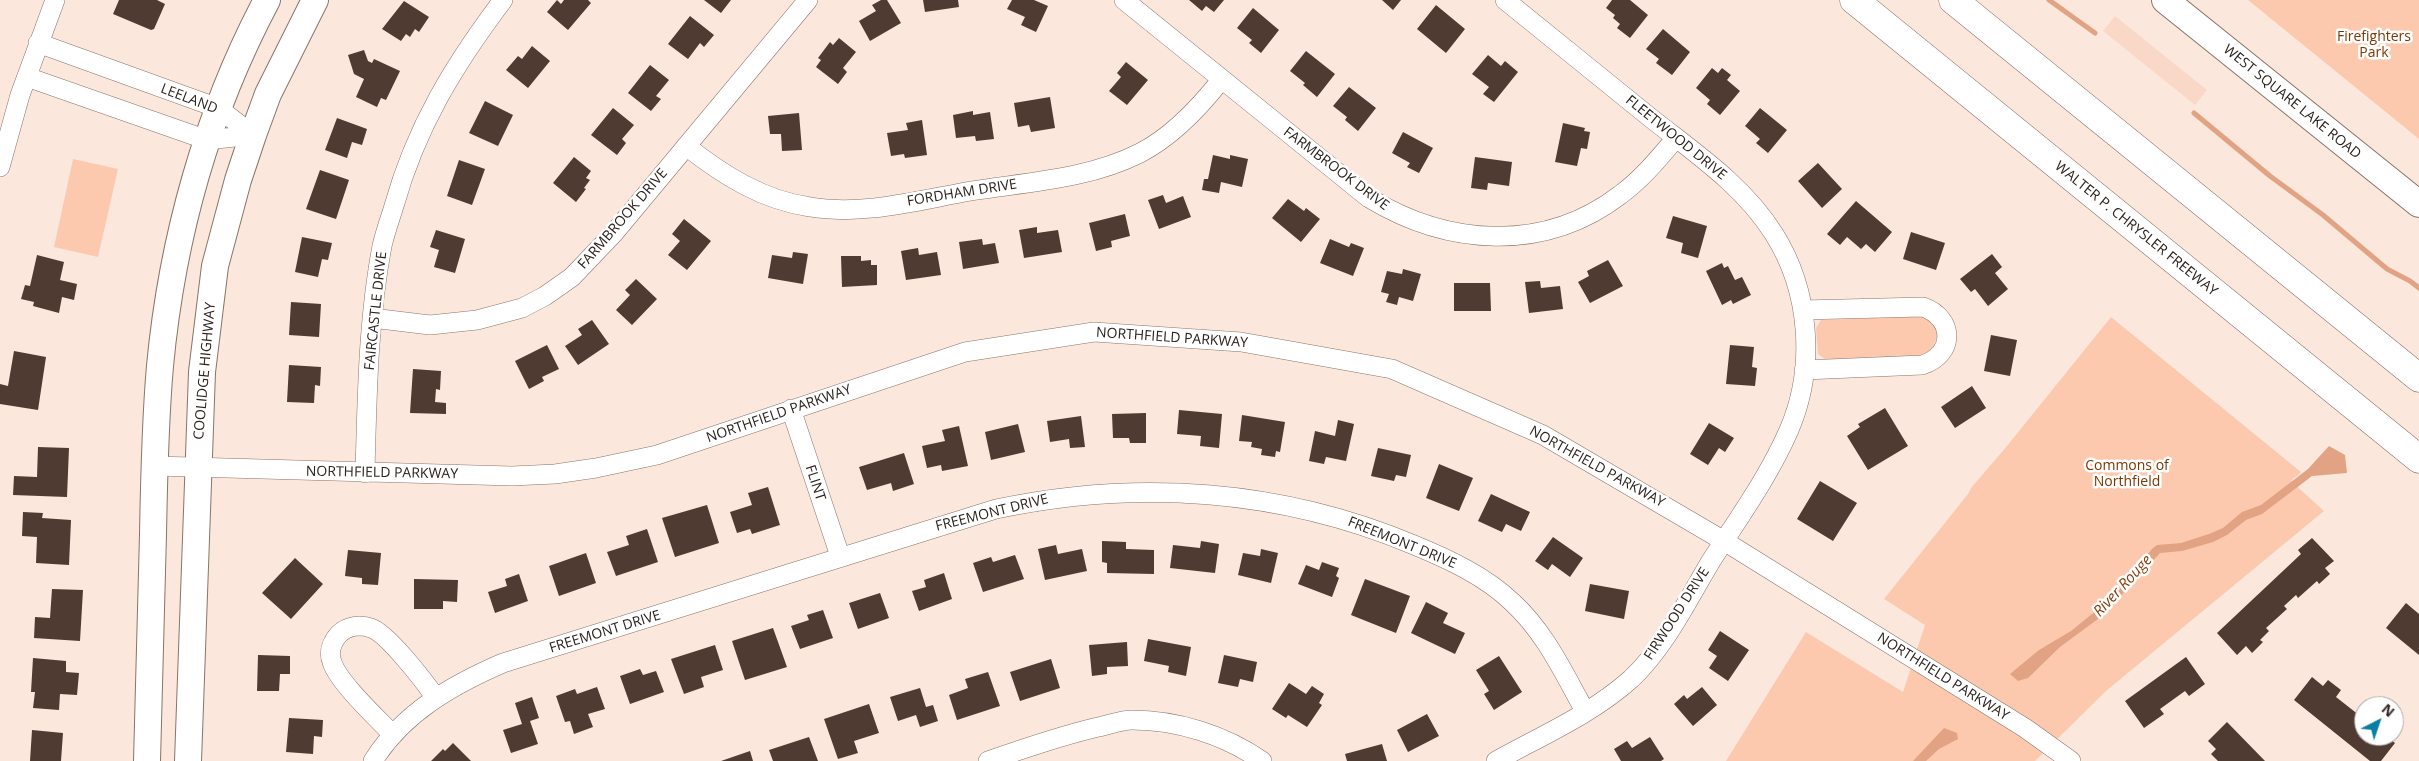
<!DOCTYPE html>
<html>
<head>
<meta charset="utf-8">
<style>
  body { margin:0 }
  #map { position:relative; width:2419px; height:761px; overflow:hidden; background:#fce7dd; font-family:"Open Sans",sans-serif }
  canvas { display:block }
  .north { position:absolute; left:2354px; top:696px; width:50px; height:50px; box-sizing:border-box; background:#fff; border:1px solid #aba7a5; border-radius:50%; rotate:41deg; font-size:14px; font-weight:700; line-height:20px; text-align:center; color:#2c231e }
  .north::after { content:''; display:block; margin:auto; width:18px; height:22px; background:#097fa6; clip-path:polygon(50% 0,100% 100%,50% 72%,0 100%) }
</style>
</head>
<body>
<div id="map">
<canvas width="2419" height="761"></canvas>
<div class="north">N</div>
</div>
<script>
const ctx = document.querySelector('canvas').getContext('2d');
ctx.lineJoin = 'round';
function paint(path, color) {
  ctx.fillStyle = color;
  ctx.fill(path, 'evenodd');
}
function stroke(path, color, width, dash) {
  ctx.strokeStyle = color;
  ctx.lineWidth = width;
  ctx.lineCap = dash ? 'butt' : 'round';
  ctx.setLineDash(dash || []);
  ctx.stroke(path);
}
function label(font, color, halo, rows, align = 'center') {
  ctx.font = font + ' "Open Sans",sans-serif';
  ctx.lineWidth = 5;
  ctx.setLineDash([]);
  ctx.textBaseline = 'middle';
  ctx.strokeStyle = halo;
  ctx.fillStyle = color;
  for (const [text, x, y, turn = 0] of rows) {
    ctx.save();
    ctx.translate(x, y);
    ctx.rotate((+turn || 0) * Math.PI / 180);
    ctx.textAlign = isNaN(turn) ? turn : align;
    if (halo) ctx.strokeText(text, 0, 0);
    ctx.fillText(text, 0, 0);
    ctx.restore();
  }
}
paint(new Path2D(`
  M2115,16L2207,90L2195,105L2103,31Z`), '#f9d8c8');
paint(new Path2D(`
  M2248,0H2419V139Z
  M73,159L118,169L98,257L54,247Z
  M1922,316L1934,323L1938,335L1931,351L1919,356L1826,360L1818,354L1816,328L1821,320Z
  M2111,317L2301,472L2291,481L2324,511L2106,691L2035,761H1726L1806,632L1903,692L1925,625L1884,599L1968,494L1971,488L2007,446Z`), '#fdc9ae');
paint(new Path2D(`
  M2329,446L2345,455L2347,473L2312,476L2262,514L2246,520L2227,535L2213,542L2182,551L2160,553L2102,616L2060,647L2028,678L2018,681L2010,674L2039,650L2071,631L2097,610L2114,594L2152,549L2157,545L2181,543L2209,534L2223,528L2242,512L2261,505L2308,469Z
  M1944,728L1957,733L1958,739L1939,749L1926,761H1913Z`), '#e1a383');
stroke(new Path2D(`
  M2049,0L2095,33
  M2194,113L2270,176L2323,215L2387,269L2410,281L2419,288`), '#e1a383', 5);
paint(new Path2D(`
  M119,0H157L165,4L154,29L151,30L113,14Z
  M557,0L561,4L564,0H588L591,3L568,30L547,12Z
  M704,0H731L721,13Z
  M881,0H887L901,23L870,41L859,21L876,11L872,5Z
  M923,0H958L959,7L925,12Z
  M1012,0H1034L1048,6L1036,32L1021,25L1025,17L1007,9Z
  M1189,0H1224L1214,12L1206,6L1202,11Z
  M1382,0H1401L1393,10Z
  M1612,0H1630L1648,15L1630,38L1617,28L1620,24L1613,18L1615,15L1606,8Z
  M404,1L429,17L419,32L415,29L410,37L406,34L401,41L382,29Z
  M1436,5L1465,29L1446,53L1417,29Z
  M1253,8L1279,30L1261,53L1249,43L1252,40L1237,28Z
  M690,16L714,35L704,47L700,43L688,59L668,44Z
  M1663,29L1690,52L1672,75L1656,63L1659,59L1646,49Z
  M839,38L856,52L843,68L847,72L838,84L816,67L821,60L818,58L830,42L833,45Z
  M532,46L550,61L528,88L506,70L518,56L522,59Z
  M364,50L368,61L372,63L374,59L400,71L386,100L381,98L377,107L356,97L364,79L354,74L348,55Z
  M1306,51L1335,74L1317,97L1303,85L1305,83L1290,71Z
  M1488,55L1501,66L1505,61L1518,72L1494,102L1483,94L1489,87L1472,74Z
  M1126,62L1148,80L1127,105L1109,91L1121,77L1117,73Z
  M650,65L669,80L656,96L661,99L651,111L628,93Z
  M1712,68L1718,73L1722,68L1731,75L1727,80L1740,91L1720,115L1707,104L1710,100L1696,88Z
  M1349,87L1376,108L1358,131L1345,120L1347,117L1333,106Z
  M1050,97L1055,128L1031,132L1029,125L1018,127L1014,103Z
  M485,101L513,115L498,146L469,133Z
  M613,108L634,125L622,139L626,143L617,155L591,135Z
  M1760,108L1787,130L1768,153L1756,143L1760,139L1745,126Z
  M973,111V115L990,112L994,139L976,141L975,136L956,138L953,115Z
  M799,113L802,150L782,151L781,134H770L768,116Z
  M337,118L367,129L362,145L352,142L347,158L325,150Z
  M922,120L927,155L905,158L904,154L891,156L887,133L908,130L906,123Z
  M1563,123L1585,128L1584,131L1590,132L1587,149L1581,148L1577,166L1555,162Z
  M1403,132L1433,148L1419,173L1407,167L1410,163L1392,153Z
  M1213,155L1230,159V155L1248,159L1242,187L1221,182L1219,193L1202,190L1204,179H1208Z
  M574,157L591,171L586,178L590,180L584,188L586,189L576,202L553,183Z
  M1475,157L1512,162L1509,186L1488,183L1487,190L1471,188Z
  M459,160L485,169L472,205L447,196Z
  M1818,163L1842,189L1822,208L1798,181Z
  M320,170L349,180L336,219L306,209Z
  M1163,195L1166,203L1183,196L1191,217L1159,229L1148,200Z
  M1288,199L1304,211L1306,208L1320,219L1301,242L1272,218Z
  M1856,201L1892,232L1875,252L1866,244L1861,249L1847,237L1840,245L1827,234Z
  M1125,214L1130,236L1111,241L1112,247L1096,251L1089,223Z
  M1673,216L1707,226L1698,258L1681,253L1683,243L1666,238Z
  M684,219L711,241L687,270L668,255L680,241L672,234Z
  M1037,227V233L1058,230L1062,252L1024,258L1019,230Z
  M436,230L465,239L455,273L434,267L439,250L430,247Z
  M1911,232L1945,243L1936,270L1903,259Z
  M302,237L332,243L328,260L322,259L318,277L295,272Z
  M982,239L983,245L995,243L999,263L963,269L959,242Z
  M1330,239L1349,247L1351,243L1364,248L1353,276L1320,263Z
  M918,248L919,255L937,252L941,275L906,280L901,251Z
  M793,252L808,254L803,284L768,278L772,255L792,258Z
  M1992,254L2002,267L1995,273L2008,289L1988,306L1975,289L1971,292L1960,279Z
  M37,255L64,262L60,280L77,284L74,300L62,297L59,313L33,306L34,302L21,299L25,285L30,286Z
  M841,256H861V261L871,260V265H877V285L842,287Z
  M1608,260L1623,286L1590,303L1578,282L1589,276L1587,271Z
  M1722,263L1724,268L1728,266L1735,280L1742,277L1751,295L1733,304L1731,300L1722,305L1706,271Z
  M1403,269L1421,274L1413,301L1399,297L1397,305L1386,302L1389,294L1381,292L1387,271L1402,274Z
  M636,279L657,299L632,325L616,310L630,295L625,290Z
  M1540,281L1541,288L1560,286L1563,309L1529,313L1525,282Z
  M1454,283H1490L1491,311H1454Z
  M291,302L321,304L319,337L289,335Z
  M592,320L609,344L578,365L565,346L582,335L578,329Z
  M1991,335L2017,340L2010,376L1984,371Z
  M547,345L559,369L542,377L544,381L529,389L515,361Z
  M1730,345L1754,347L1752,367L1757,368L1755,386L1726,384Z
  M14,351L46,357L38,410L0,404V384L8,386Z
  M289,365L321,367L320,386L315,385L314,403L287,402Z
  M413,369L441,371L440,390L436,389L435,402L446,403V414L410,413Z
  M1972,386L1986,408L1955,428L1941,407Z
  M1885,408L1908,446L1868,470L1847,436L1860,427L1858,424Z
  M1179,410L1222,414L1219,448L1200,446L1201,436L1177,434Z
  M1146,413V443H1130L1129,438H1113L1112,414Z
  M1242,415L1285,422L1280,452L1276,451L1275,457L1261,455L1262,449L1251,447L1252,442L1239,441Z
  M1081,416L1085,447L1070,448L1069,439L1050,442L1047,421Z
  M1338,420L1354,424L1346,461L1326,457L1324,464L1309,461L1315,431L1335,436Z
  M1709,423L1734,438L1725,452L1719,448L1708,465L1690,454Z
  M1018,424L1025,452L991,460L985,432Z
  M959,426L968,466L942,471L941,465L927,468L922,446L945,441L942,430Z
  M38,447L69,448L67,497L13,495L14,476L37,477Z
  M1378,448L1411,455L1406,477L1396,475L1394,481L1371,476Z
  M904,453L914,484L893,491L891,483L867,490L859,467Z
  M1439,464L1473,478L1459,511L1426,498Z
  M1820,481L1857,503L1833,541L1797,519Z
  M768,487L780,525L752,534L750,529L737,533L730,512L752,505L748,493Z
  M1491,494L1530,512L1521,531L1506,524L1502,532L1478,521Z
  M707,505L719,543L675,557L662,518Z
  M23,512L43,513L42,518L71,520L69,565L36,563L37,537L22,536Z
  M647,529L658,562L616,576L607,552L629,545L626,536Z
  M1553,537L1583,558L1570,577L1552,564L1548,570L1535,561Z
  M2312,538L2334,561L2325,568L2330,574L2319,584L2317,581L2298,598L2296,595L2284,606L2287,609L2266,628L2269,631L2260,640L2263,642L2252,653L2246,646L2237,655L2217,633L2301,554L2298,550Z
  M1102,541L1126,542V549L1154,550V574L1107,573V563L1102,562Z
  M1201,541L1219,544L1215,573L1170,568L1173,545L1200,548Z
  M1056,545L1058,554L1082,549L1087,571L1045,580L1038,549Z
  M1261,549L1278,553L1271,583L1238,575L1243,553L1260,556Z
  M348,550L381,553L378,585L362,584V578L345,576Z
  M586,553L596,583L559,596L549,566Z
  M1015,555L1024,579L983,592L973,563L991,557L993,562Z
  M295,558L323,584L291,619L262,593Z
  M1322,562L1339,568L1336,576L1339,578L1332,597L1298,584L1306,565L1319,570Z
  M944,573L952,599L919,611L912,591L926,587L924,580Z
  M519,574L528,601L495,613L488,592L507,586L505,579Z
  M414,579L458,580L457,602L443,601V609H414Z
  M1365,579L1410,596L1396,633L1351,615Z
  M1590,584L1629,591L1624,619L1585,611Z
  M52,589L83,590L80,641L34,638L35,617L50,618Z
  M880,593L889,618L858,629L849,603Z
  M1426,602L1448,613L1443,623L1465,633L1455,654L1411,633Z
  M2406,603L2419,614V655L2386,628Z
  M823,610L833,638L800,649L791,626L809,620L807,615Z
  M773,628L787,667L745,680L732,641Z
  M1720,631L1749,650L1728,681L1709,668L1717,656L1708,650Z
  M1148,639L1191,647L1186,676L1168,672L1169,666L1144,661Z
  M1127,642L1128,666L1107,667V674L1092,676L1089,645Z
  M715,645L723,670L701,677L704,687L684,694L671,659Z
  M258,655L290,656V674H280L279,691H257Z
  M1224,655L1257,662L1253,682L1240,679L1238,687L1218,683Z
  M1499,656L1522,692L1494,710L1484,694L1489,691L1476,670Z
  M2186,657L2205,684L2189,696L2185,691L2160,709L2164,714L2144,728L2125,701Z
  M33,658L66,661V672L79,673L77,695L60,694L59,710L33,708L35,692H31Z
  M1051,659L1060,688L1020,701L1010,672Z
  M640,669L643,675L656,671L664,692L630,704L620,676Z
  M988,672L1000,706L957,720L949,695L968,688L965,679Z
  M2312,677L2323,686L2328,680L2341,690L2336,697L2364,719V736H2386L2395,743L2381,761H2370L2294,700Z
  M1289,683L1306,694L1312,686L1324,694L1319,703L1322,705L1307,727L1288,715L1286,718L1272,709Z
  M597,687L605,709L588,714L593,727L574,734L570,721L565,722L556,696L575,689L577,694Z
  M1702,687L1717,705L1693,726L1674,704L1684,695L1687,699Z
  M920,688L926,707L933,705L938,721L920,727L916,715L898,721L890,697Z
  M532,697L539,718L530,721L538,744L511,753L503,730L522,724L515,703Z
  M869,704L879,733L854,741L858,753L838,759L824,719Z
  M1427,714L1439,736L1408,752L1397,730Z
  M289,718L323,720L322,737L314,736L313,754L286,752Z
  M2227,722L2265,761H2218L2211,754L2216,749L2208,741Z
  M32,730L63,733L61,761H30Z
  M809,737L818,761H773L769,750Z
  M1650,737L1664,759L1661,761H1621L1614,749L1627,741L1632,748Z
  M453,743L471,761H431L443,749L445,751Z
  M1382,744L1387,761H1347L1345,754Z
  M750,751L753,761H721Z`), '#4f3b31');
const street = new Path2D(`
  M1124,0L1369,198C1448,246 1544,253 1620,195C1642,179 1659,158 1676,138
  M38,43L218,108L253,135
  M27,77L207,140L253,135
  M686,146C723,175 762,200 810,207C863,216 919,200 971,191C1028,182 1089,179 1140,153C1173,136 1199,108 1221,80
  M0,167L20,95L55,0
  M1803,310L1923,307C1955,318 1955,355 1922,365L1804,370
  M372,318L430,325L477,320L522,308L545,296L572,277L614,233L808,0
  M791,409L840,556
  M155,466L512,476L555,474L596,468L657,455L965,352L1094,332L1241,342L1392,369L1543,435L1724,541L2025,728L2071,761
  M365,473C367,398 368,320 382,246C385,233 390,219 394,206C416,127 454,65 503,0
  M393,735C377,718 338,682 332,662C328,652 332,642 339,634C347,626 360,624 371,628C387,633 425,682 435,697
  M373,761C403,713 452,685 503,663L996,509C1137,479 1281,489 1414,545C1448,559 1485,576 1512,602C1545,632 1563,672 1585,711
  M988,761C1025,748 1060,736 1098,727C1109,725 1121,720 1132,720C1177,720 1225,735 1262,761
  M1496,761C1541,736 1592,714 1631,679C1665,647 1687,601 1711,561C1738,519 1769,476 1789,430C1816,367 1810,291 1774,234C1744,186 1695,153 1652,119C1603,79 1554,40 1505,0`);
const secondary = new Path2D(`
  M2165,0L2419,204
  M147,761C149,685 151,610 153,534C154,478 155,422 160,366C172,239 207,113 267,0
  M188,761L202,372L215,266L238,180L253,135L268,94L315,0`);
const highway = new Path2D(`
  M1854,0L2419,459
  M1953,0L2419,378`);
stroke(street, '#8a7468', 20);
stroke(secondary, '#8a7468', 28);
stroke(highway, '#8a7468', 29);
stroke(street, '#fff', 19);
stroke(secondary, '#fff', 26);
stroke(highway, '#fff', 28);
label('14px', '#7e3600', '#fff', [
  ["Firefighters",2374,37],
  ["Park",2374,53],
  ["Commons of",2127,466],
  ["Northfield",2127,482]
]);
label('14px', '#2c231e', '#fff', [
  ["LEELAND",189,99,21],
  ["WEST SQUARE LAKE ROAD",2292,102,39],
  ["FLEETWOOD DRIVE",1676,138,39],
  ["FARMBROOK DRIVE",1336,169,37],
  ["FORDHAM DRIVE",962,193,-9],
  ["FARMBROOK DRIVE",623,219,-49],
  ["WALTER P. CHRYSLER FREEWAY",2136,229,39],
  ["FAIRCASTLE DRIVE",376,311,-84],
  ["NORTHFIELD PARKWAY",1172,338,4],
  ["COOLIDGE HIGHWAY",205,371,-85],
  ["NORTHFIELD PARKWAY",779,414,-19],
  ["NORTHFIELD PARKWAY",1597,467,29],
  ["NORTHFIELD PARKWAY",382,473,1],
  ["FLINT",815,483,72],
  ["FREEMONT DRIVE",992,513,-14],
  ["FREEMONT DRIVE",1402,543,22],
  ["FIRWOOD DRIVE",1677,614,-57],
  ["FREEMONT DRIVE",605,632,-17],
  ["NORTHFIELD PARKWAY",1943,677,32]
]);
label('italic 15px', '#873e0a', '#fff', [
  ["River Rouge",2123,586,-47]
]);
</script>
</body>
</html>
